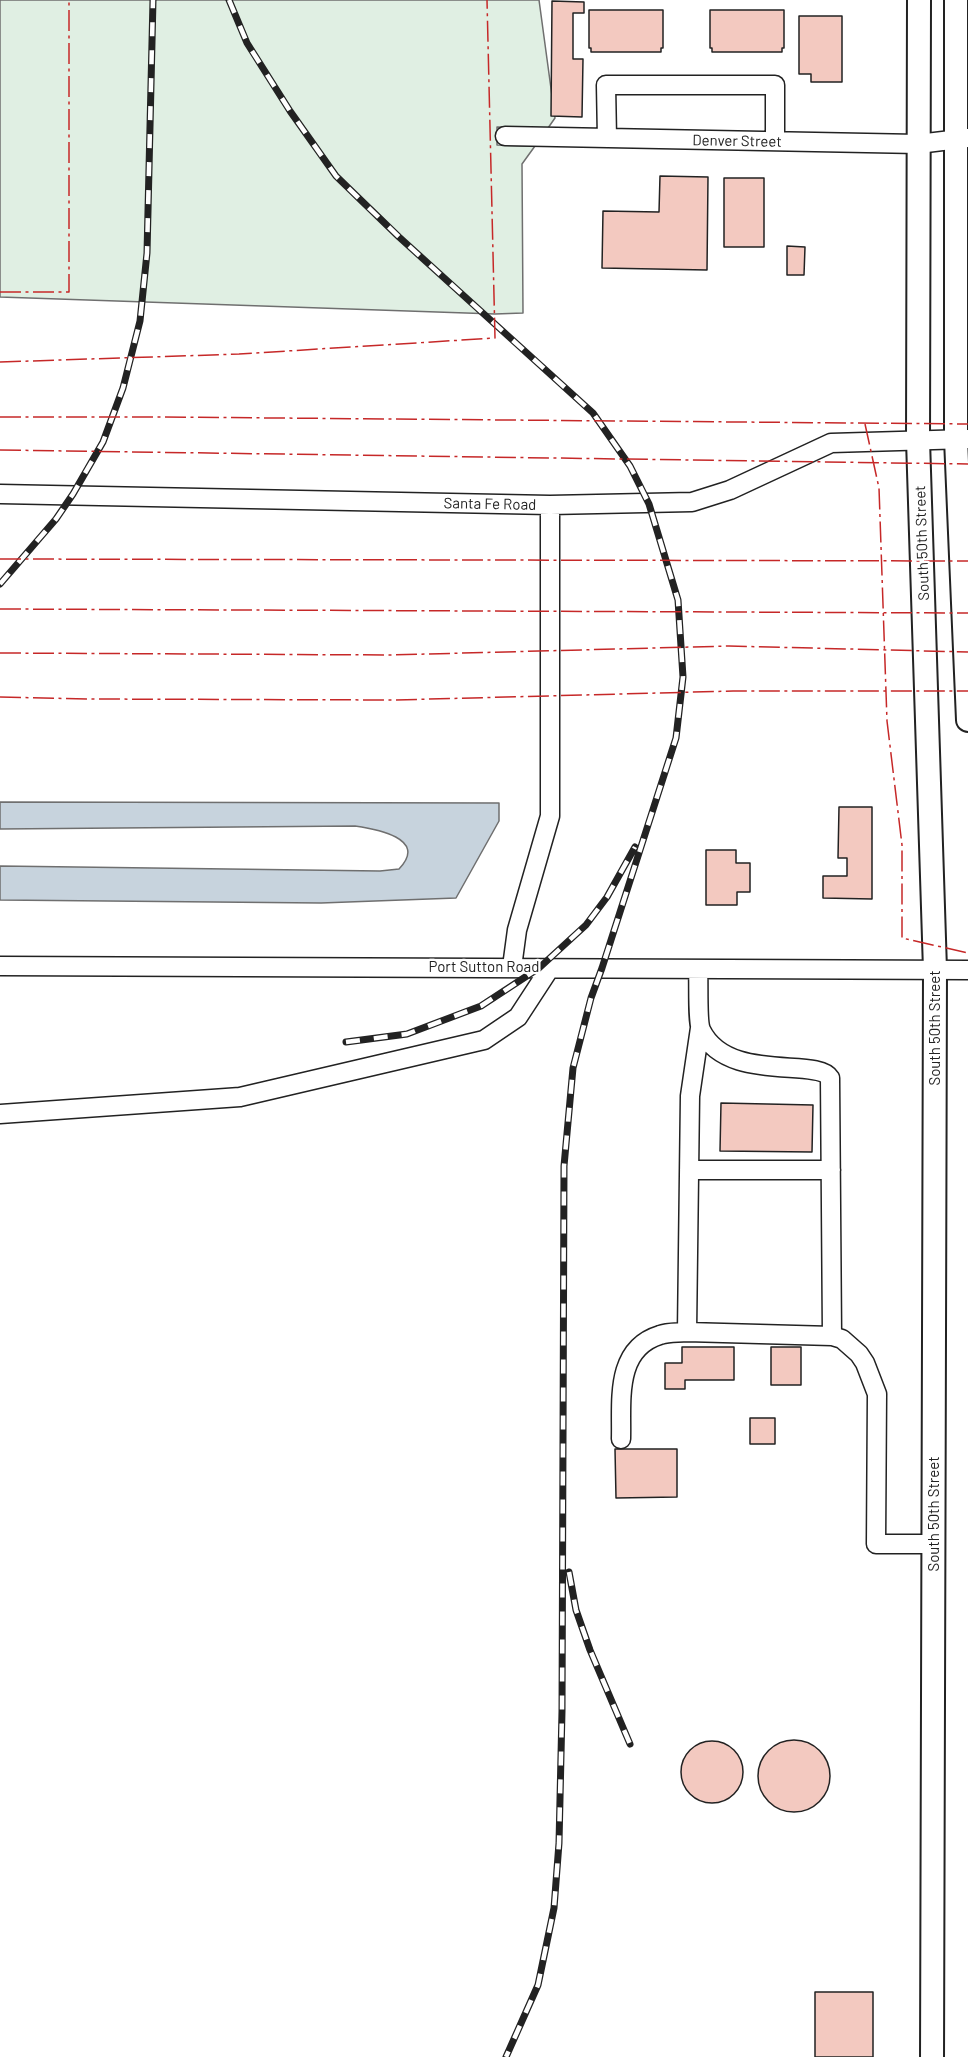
<!DOCTYPE html>
<html>
<head>
<meta charset="utf-8">
<style>
  body { margin:0 }
  canvas { display:block; background:#fff }
</style>
</head>
<body>
<canvas width="968" height="2057"></canvas>
<script>
const ctx = document.querySelector('canvas').getContext('2d');
ctx.lineJoin = 'round';
function paint(path, color) {
  ctx.fillStyle = color;
  ctx.fill(path, 'evenodd');
}
function stroke(path, color, width, dash) {
  ctx.strokeStyle = color;
  ctx.lineWidth = width;
  ctx.lineCap = dash ? 'butt' : 'round';
  ctx.setLineDash(dash || []);
  ctx.stroke(path);
}
function label(font, color, halo, rows, align = 'center') {
  ctx.font = font + ' Barlow,sans-serif';
  ctx.lineWidth = 4.5;
  ctx.setLineDash([]);
  ctx.textBaseline = 'middle';
  ctx.strokeStyle = halo;
  ctx.fillStyle = color;
  for (const [text, x, y, turn = 0] of rows) {
    ctx.save();
    ctx.translate(x, y);
    ctx.rotate((+turn || 0) * Math.PI / 180);
    ctx.textAlign = isNaN(turn) ? turn : align;
    if (halo) ctx.strokeText(text, 0, 0);
    ctx.fillText(text, 0, 0);
    ctx.restore();
  }
}
const green = new Path2D(`
  M0,0H539L555,118L548,128L497,127V145L535,146L522,164L523,313L495,314L0,297Z`);
paint(green, '#e0efe3');
stroke(green, '#6f6f6f', 1.5);
const water = new Path2D(`
  M0,802L499,803V821L456,898L321,903L0,900V866L380,871L399,869C429,838 375,829 355,826L0,829Z`);
paint(water, '#c7d3dd');
stroke(water, '#6f6f6f', 1.5);
const building = new Path2D(`
  M552,1L584,2V13H573V59H583L582,117L551,116Z
  M589,10H663V48H661V52H591V48H589Z
  M710,10H784V48H782V52H712V48H710Z
  M799,16H842V82H811V74H799Z
  M660,176L708,177L707,270L602,268L603,211L659,212Z
  M724,178H764V247H724Z
  M787,246L805,247L804,275H787Z
  M839,807H872V899L823,898V876H847V858H838Z
  M706,850H736V863H750V892H737V905H706Z
  M721,1103L813,1105L812,1152L720,1151Z
  M682,1347H734V1380H685V1389H665V1363H682Z
  M771,1347H801V1385H771Z
  M750,1418H775V1444H750Z
  M615,1449H677V1497L616,1498Z
  M758 1776a36 36 0 1 1 72 0a36 36 0 1 1-72 0Z
  M681 1772a31 31 0 1 1 62 0a31 31 0 1 1-62 0Z
  M815,1992H873V2057H815Z`);
paint(building, '#f3c9c0');
stroke(building, '#222', 1.5);
const minor = new Path2D(`
  M505,136L918,144L968,138
  M607,138L606,85H775V141
  M0,494L550,505L692,502L730,490L831,443L968,439
  M0,966L968,970
  M512,967L517,930L550,816V505
  M698,969C699,982 697,1021 701,1030C727,1084 818,1057 830,1078L832,1336L842,1339L859,1354L865,1363L877,1394L876,1544H934
  M700,1028L690,1096L687,1332L832,1336
  M0,1114L240,1097L484,1040L518,1017L550,968
  M689,1170H831
  M621,1439C622,1402 614,1349 660,1335C668,1332 678,1333 687,1332`);
const major = new Path2D(`
  M919,0L918,440L935,970L932,2057
  M956,0V439L968,720`);
stroke(minor, '#222', 21);
stroke(major, '#222', 26);
stroke(minor, '#fff', 18);
stroke(major, '#fff', 22);
const rail = new Path2D(`
  M229,0L247,43L290,111L336,176L399,237L593,413L630,466L649,504L678,600L683,677L676,738L602,968L591,998L573,1068L564,1166L562,1711L559,1843L554,1908L538,1985L506,2057
  M0,584L56,519L73,494L103,442L123,388L140,321L147,253L153,0
  M346,1042L407,1034L481,1006L539,968L586,925L607,897L635,847
  M569,1572L576,1610L590,1650L630,1744`);
stroke(rail, '#222', 7);
stroke(rail, '#fff', 4.5, [14]);
stroke(new Path2D(`
  M0,292H69V0
  M0,362L239,354L495,338L487,0
  M0,417H160L968,424
  M865,424L879,488L887,721L902,845V938L968,953
  M0,450L968,464
  M0,559L968,561
  M0,609L968,613
  M0,653L390,655L729,646L968,652
  M0,697L89,699L394,700L733,691H968`), '#c62828', 1.5, [21, 4.5, 3, 4.5]);
label('15px', '#222', '#fff', [
  ["Denver Street",737,141,1],
  ["Santa Fe Road",490,504,1],
  ["South 50th Street",922,543,-92],
  ["Port Sutton Road",484,967],
  ["South 50th Street",935,1028,-90],
  ["South 50th Street",934,1514,-90]
]);
</script>
</body>
</html>
